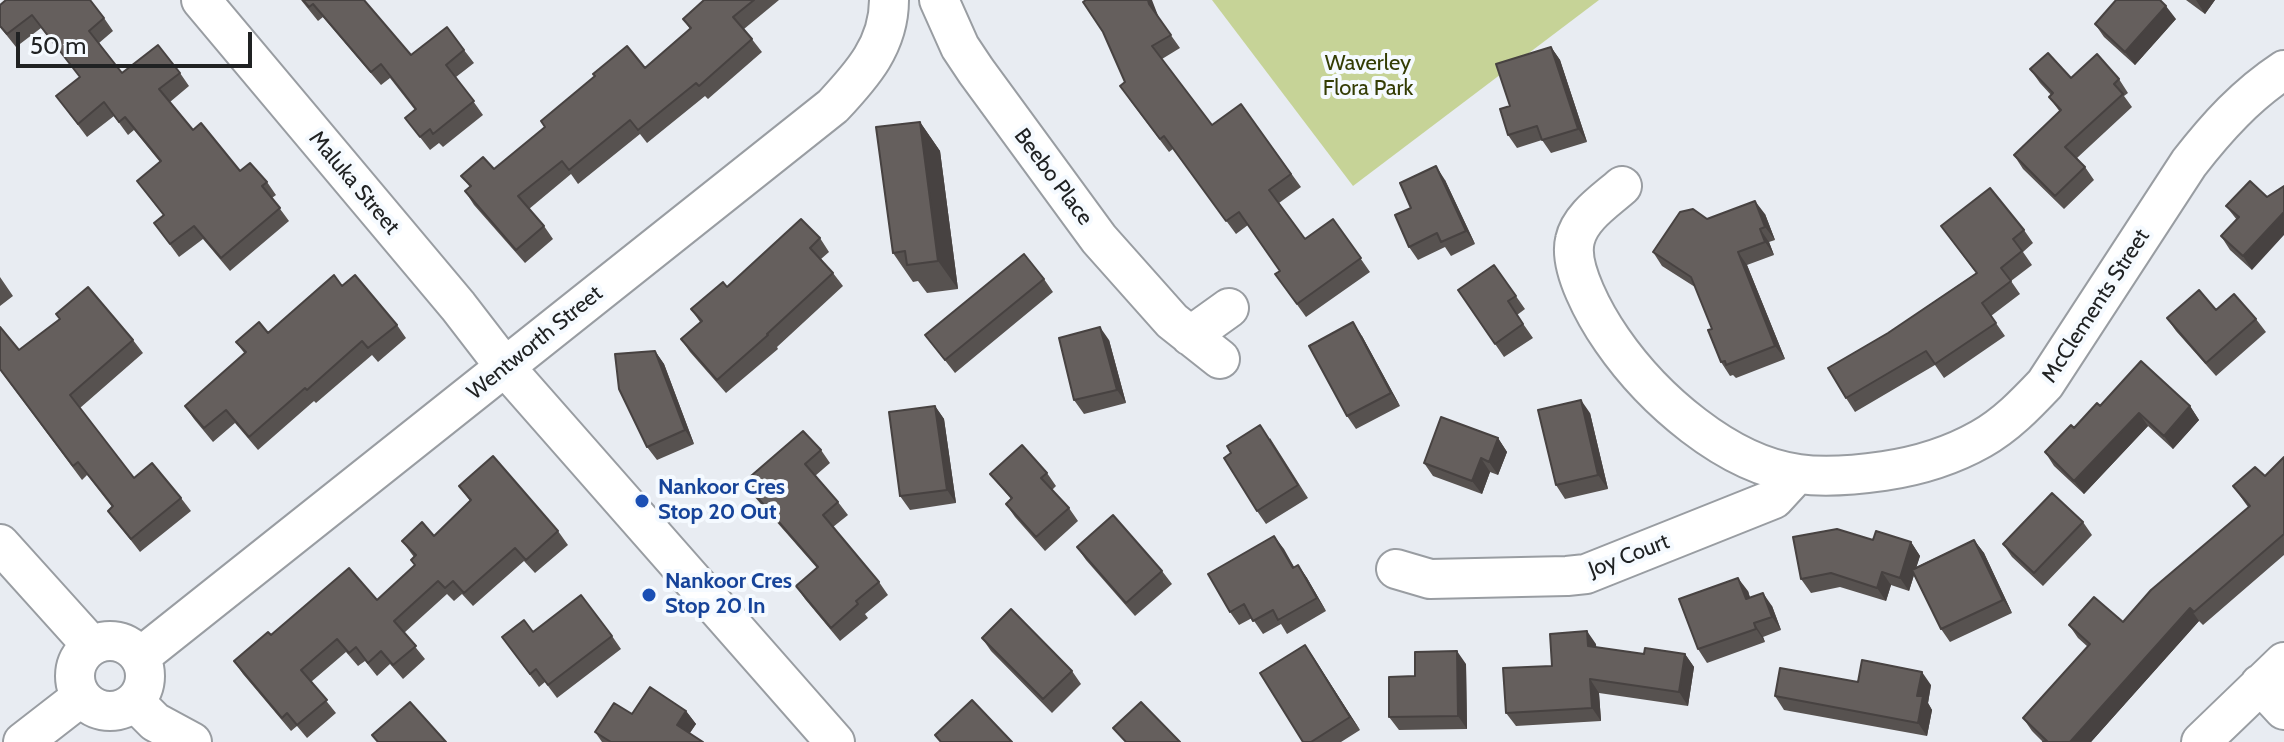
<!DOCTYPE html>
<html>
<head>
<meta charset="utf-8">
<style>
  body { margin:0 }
  #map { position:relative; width:2284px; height:742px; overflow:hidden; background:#e8ecf2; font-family:Cabin,sans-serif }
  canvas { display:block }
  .scale { position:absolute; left:16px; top:32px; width:236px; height:36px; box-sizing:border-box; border:4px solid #202223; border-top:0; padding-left:10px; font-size:24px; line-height:28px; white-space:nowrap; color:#202223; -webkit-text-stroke:6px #f5faff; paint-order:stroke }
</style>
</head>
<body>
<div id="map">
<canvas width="2284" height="742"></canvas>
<div class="scale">50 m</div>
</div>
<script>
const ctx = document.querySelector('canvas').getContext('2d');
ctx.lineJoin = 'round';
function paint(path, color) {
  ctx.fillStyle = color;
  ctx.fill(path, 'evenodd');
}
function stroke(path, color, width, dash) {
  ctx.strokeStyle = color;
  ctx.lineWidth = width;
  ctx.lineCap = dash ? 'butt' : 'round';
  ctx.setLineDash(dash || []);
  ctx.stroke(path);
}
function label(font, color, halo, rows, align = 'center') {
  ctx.font = font + ' Cabin,sans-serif';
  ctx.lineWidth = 8;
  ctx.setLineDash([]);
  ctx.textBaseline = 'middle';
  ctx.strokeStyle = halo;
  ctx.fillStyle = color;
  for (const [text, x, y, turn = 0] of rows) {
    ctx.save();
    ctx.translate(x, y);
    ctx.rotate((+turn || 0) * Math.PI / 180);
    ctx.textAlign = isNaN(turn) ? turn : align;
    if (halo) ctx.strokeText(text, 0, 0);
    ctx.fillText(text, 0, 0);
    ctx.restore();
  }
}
paint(new Path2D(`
  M1212,0H1599L1353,186Z`), '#c6d397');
const street = new Path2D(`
  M201,0L458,306L505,367L835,742
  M939,0L960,47L976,71L1099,239L1172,321L1220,359
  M1622,186C1605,201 1580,217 1575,240C1568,268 1596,317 1612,340C1652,398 1727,465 1799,474C1827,478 1856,475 1884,471C1918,466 1951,456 1981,439C2006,425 2026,404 2045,384L2189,163C2217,127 2246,95 2284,70
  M1190,336L1229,308
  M0,544L92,646
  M1396,569L1430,579L1567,576L1586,574L1774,499L1797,474
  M75 676a35 35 0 1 1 70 0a35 35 0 1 1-70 0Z
  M140,657L833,106C862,75 889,45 889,0
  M2260,684L2284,710
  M135,702L155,722L192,742
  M23,742L81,697
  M2201,742L2284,662`);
stroke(street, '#999da2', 42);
stroke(street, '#fff', 38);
paint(new Path2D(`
  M301,0H364L411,55L464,50L474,63L456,77L483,115L443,147L439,143L430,150L405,118L415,110L390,78L381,85L323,17L318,21Z
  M704,0H779L744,29L762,52L708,99L705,96L647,143L640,134L578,184L571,174L529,209L544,226L553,239L525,263L474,205L465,191L470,187L461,176L494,169L645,68L690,29L683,19Z
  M2186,0H2215L2205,14Z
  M0,5L104,18L113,31L99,43L122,73H180L189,86L170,102L193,130L240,171L267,182L276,195L272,198L289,221L230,271L203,239L179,257L154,223L163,215L137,181L160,162L134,130L128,135L114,116L87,137L56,96L80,77L41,28L16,47L0,27Z
  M1158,17L1180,48L1162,59L1212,125L1241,104L1301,187L1279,203L1305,239L1333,219L1370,272L1306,317L1275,274L1280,271L1248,225L1236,234L1173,149L1169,152L1129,99L1125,82L1103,32Z
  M2176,19L2135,65L2104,37L2095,24Z
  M1551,47L1560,60L1587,142L1551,153L1542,140L1517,148L1508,135L1510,106Z
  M2030,69L2071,78L2119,79L2128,93L2124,96L2132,107L2077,158L2085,167L2094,180L2064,209L2023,169L2014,155L2060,112L2049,97L2051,95L2040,83Z
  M920,122L940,151L958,289L927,293L918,281L913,282L893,253Z
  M1445,180L1475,244L1451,256L1445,247L1418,260L1409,247L1411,208Z
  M2250,181L2252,270L2230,250L2221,236L2237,220L2226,206Z
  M1765,214L1775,240L1769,242L1774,255L1747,265L1785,359L1736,378L1733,375L1730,376L1721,362L1712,329L1695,287L1662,266L1653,252L1707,219Z
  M1941,226L2024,230L2033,243L2023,252L2032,265L2011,281L2020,294L1991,316L2005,336L1944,378L1935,365L1855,412L1846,398L1888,333L1976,273Z
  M820,238L829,252L821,259L833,273L843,286L777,347L778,349L726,393L690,352L681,339L700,322L691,309L727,287Z
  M1494,265L1525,309L1517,315L1533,338L1504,357L1458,290Z
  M0,277L13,296L0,306Z
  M1044,279L1053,292L955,373L925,335Z
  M342,286L397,325L406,338L378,362L372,355L316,403L314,401L258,450L235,423L213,442L194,419L185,406L245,354L236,342L268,333Z
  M2216,310L2256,319L2266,332L2216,376L2176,331L2167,318Z
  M56,314L133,340L143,353L80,408L134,478L181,498L191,511L140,552L108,511L112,507L87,475L82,480L0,370L19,350L60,319Z
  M1362,336L1400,406L1356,429L1347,416Z
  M1109,340L1126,403L1084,414L1074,400Z
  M655,351L664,364L694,444L657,460L647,447Z
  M935,406L944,419L956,503L910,510L900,496Z
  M2100,406H2190L2199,420L2173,449L2148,426L2084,494L2054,466L2045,452Z
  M1590,413L1608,489L1565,499L1556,485Z
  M1270,438L1308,498L1266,524L1257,511Z
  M1498,438L1507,452L1498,475L1490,472L1482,494L1433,476L1424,463Z
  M821,450L830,463L815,476L838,502L848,515L833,527L879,582L888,595L865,614L868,618L840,641L805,599L796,586L817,568L753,495L744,482Z
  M2284,457V555L2203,625L2199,621L2091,742H2043L2032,731L2023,718L2088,647L2078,638L2069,625L2123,622L2248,507L2233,486L2265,476Z
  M1047,473L1056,486L1052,490L1069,508L1078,521L1045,551L1015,517L1006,504L1011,499L990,474Z
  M459,486L558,531L568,545L535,573L524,561L473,606L462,594L454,601L447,594L404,633L425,659L403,679L390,664L377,676L365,661L358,666L346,652L311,682L336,713L307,738L297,726L291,731L243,674L234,661L271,635L377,600L414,566V557L402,541L434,536L470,501Z
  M2083,522L2092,535L2043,586L2012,557L2003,544Z
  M1274,536L1294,567L1298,565L1307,578L1326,611L1287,634L1281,624L1263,634L1252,618L1239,625L1230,612Z
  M1873,540L1911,542L1920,556L1916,567L1974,540L1984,553L2012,613L1950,642L1941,629L1914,575L1909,591L1891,585L1886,601L1840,587L1811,593L1801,579Z
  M1077,547L1162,571L1172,584L1135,616L1086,560Z
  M1748,591L1750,598L1772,606L1781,630L1763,637L1765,642L1707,663L1698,649Z
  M533,632L612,636L621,649L557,698L545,682L539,687L502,637Z
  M982,638L1072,671L1081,684L1052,713L991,651Z
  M1596,644V647L1644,654H1685L1694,667L1688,706L1599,693L1601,721L1516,726L1506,713L1552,666Z
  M1305,645L1360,730L1341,742H1303Z
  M1466,664L1467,729L1399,730L1389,717L1415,676Z
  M1858,682L1931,685L1928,703L1932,710L1927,736L1784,710L1775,696Z
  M686,711L696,724L690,733L703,742H602L595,732L632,714Z`), '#575250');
paint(new Path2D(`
  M1148,0H1152L1159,18L1149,4Z
  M2196,0H2215L2205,14Z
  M2166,6L2176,19L2135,65L2125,52Z
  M1551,47L1560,60L1587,142L1578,129Z
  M920,122L940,151L958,289L938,261Z
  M1436,166L1445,180L1475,244L1466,231Z
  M1755,201L1765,214L1775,240L1765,227Z
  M2284,212V235L2252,270L2243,256Z
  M1760,229L1769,242L1774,255L1765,242Z
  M1738,252L1747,265L1785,359L1775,346Z
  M1353,322L1362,336L1400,406L1391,393Z
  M1100,327L1109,340L1126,403L1117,390Z
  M655,351L664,364L694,444L685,430Z
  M1581,400L1590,413L1608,489L1598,475Z
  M935,406L944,419L956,503L947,490Z
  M2190,406L2199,420L2173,449L2164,436Z
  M2139,413L2148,426L2084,494L2074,481Z
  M1498,438L1507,452L1498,475L1489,462Z
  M1481,458L1490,472L1482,494L1472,481Z
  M1274,536L1284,549L1302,581L1293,568Z
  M1974,540L1984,553L2012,613L2003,600Z
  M1911,542L1920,556L1909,591L1900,578Z
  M1298,565L1307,578L1326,611L1317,598Z
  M1882,572L1891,585L1886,601L1877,588Z
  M1738,578L1748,591L1755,613L1746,599Z
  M1763,593L1772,606L1781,630L1772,617Z
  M2190,608L2199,621L2091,742H2070Z
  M1754,623L1763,637L1765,642L1756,629Z
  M1587,631L1596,644L1597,659L1588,646Z
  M1305,645L1314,658L1360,730L1350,717Z
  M1457,651L1466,664L1467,729L1458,716Z
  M1685,654L1694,667L1688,706L1679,692Z
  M1922,672L1931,685L1928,703L1932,710L1927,736L1918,723L1917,696Z
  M1590,679L1599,693L1601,721L1592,708Z
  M686,711L696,724L686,738L677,725Z`), '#474241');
const building = new Path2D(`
  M6,0H90L104,18L89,31L122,73L158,45L180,73L159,89L193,130L201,123L240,171L250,163L267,182L262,186L280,208L221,258L194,226L170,244L154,223L164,215L137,181L161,161L125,117L119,122L104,102L78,124L56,96L80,77L32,15L7,34L0,26V5Z
  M303,0H364L411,55L447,27L464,50L446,65L474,101L433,134L430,129L420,137L405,118L416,109L381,64L371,72L313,4L309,7Z
  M704,0H754L733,17L752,39L699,86L696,83L638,130L630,120L569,170L562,161L518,196L544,226L516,250L465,191L471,186L461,176L483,157L494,169L545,127L541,121L595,76L593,74L627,46L645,68L691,28L683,19Z
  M1086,0H1148L1149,4L1171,35L1152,46L1212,125L1241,104L1291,174L1269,190L1305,239L1333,219L1361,258L1297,304L1275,274L1280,271L1239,212L1226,221L1164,136L1160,139L1120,86L1125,82L1103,32L1083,2Z
  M2116,0H2160L2166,6L2125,52L2095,24Z
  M1551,47L1578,129L1542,140L1537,126L1508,135L1500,109L1510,106L1496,64Z
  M2048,53L2071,78L2097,54L2119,79L2114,84L2123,94L2065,147L2085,167L2055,196L2014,155L2061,110L2049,97L2053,93L2030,69Z
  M920,122L938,261L907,265L905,251L893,253L876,127Z
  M1436,166L1466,231L1441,242L1437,233L1409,247L1395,215L1411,208L1400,183Z
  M2250,181L2267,197L2284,186V212L2243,256L2221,236L2239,217L2226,206Z
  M1990,188L2024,230L2013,239L2022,251L2001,268L2011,281L1982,303L1996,323L1935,364L1926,351L1846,398L1828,368L1888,333L1977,273L1941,226Z
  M1755,201L1765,227L1760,229L1765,242L1738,252L1775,346L1726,365L1725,361L1721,362L1708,330L1712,329L1691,277L1653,252L1680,212L1693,209L1707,219Z
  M801,219L820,238L810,248L833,273L767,334L768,335L717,380L681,339L702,321L691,309L723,282L727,287Z
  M1024,254L1044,279L945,360L925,335Z
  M1494,265L1516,296L1508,301L1523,324L1495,344L1458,290Z
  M334,275L342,286L355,275L397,325L368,348L362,341L307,390L305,388L249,437L226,410L204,428L185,406L246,352L236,342L259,322L268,333Z
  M88,287L133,340L70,395L134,478L152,463L181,498L131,539L108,511L113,506L78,462L73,466L0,369V327L19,350L60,319L56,314Z
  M2199,290L2216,310L2234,294L2256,319L2206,363L2167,318Z
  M1353,322L1391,393L1347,416L1309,346Z
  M1100,327L1117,390L1074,400L1059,338Z
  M655,351L685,430L647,447L619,389L615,354Z
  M2141,361L2190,406L2164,436L2139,413L2074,481L2045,452L2071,425L2074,428L2097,403L2100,406Z
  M1581,400L1598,475L1556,485L1538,410Z
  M935,406L947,490L900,496L889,412Z
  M1441,417L1498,438L1489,462L1481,458L1472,481L1424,463Z
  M1260,425L1298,485L1257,511L1224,458L1231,453L1227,446Z
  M803,431L821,450L805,464L838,502L823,515L879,582L856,601L858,604L831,628L796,586L818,567L744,482Z
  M1022,445L1047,473L1041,478L1069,508L1036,537L1006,504L1012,498L990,474Z
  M493,456L558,531L526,560L515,548L464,593L453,581L445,588L438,581L394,621L416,646L393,665L381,651L368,663L356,647L349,653L337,639L301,670L327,700L297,725L287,713L282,718L234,661L268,632L271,635L349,568L377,600L415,565L411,560L416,555L402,541L422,522L434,536L471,500L459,486Z
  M2284,457V534L2194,612L2190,608L2070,742H2043L2047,741L2023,718L2090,644L2069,625L2094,597L2123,622L2151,590L2250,506L2233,486L2255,467L2265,476Z
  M2052,493L2083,522L2034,573L2003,544Z
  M1113,515L1162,571L1126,603L1077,547Z
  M1837,529L1873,540L1876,531L1911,542L1900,578L1882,572L1877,588L1831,573L1801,579L1793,537Z
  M1274,536L1293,568L1298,565L1317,598L1278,620L1273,610L1253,621L1244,604L1230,612L1208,574Z
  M1974,540L2003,600L1941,629L1912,570Z
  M1738,578L1746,599L1763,593L1772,617L1754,623L1756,629L1698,649L1679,599Z
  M581,595L612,636L548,685L536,669L530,674L502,637L524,620L533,632Z
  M1011,609L1072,671L1043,699L982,638Z
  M1587,631L1588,646L1644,654L1645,648L1685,654L1679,692L1590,679L1592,708L1506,713L1503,668L1552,666L1550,634Z
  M1305,645L1350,717L1311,742H1303L1260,673Z
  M1457,651L1458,716L1389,717V677L1415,676V652Z
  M1862,660L1922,672L1917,696H1923L1918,723L1775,696L1780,668L1858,682Z
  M650,687L686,711L677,725L703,742H611L595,732L614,703L632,714Z
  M972,700L1012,742H941L935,735Z
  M410,702L446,742H378L372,735Z
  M1141,702L1180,742H1126L1113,728Z`);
paint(building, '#655f5d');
stroke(building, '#474241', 2);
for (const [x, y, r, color] of [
  [642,501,8,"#1a4fb4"],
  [649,595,8,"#1a4fb4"]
]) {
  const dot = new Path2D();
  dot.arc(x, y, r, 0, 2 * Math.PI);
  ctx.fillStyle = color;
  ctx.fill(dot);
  stroke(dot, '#f5faff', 3);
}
label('22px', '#343d04', '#f5faff', [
  ["Waverley",1368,64],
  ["Flora Park",1368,89]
]);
label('22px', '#202223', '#f5faff', [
  ["Beebo Place",1053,177,53],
  ["Maluka Street",354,183,50],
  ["McClements Street",2096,306,-57],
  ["Wentworth Street",535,343,-39],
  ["Joy Court",1629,556,-21]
]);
label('bold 22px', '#164399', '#f5faff', [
  ["Nankoor Cres",658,488],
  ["Stop 20 Out",658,513],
  ["Nankoor Cres",665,582],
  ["Stop 20 In",665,607]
], 'left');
</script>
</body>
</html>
